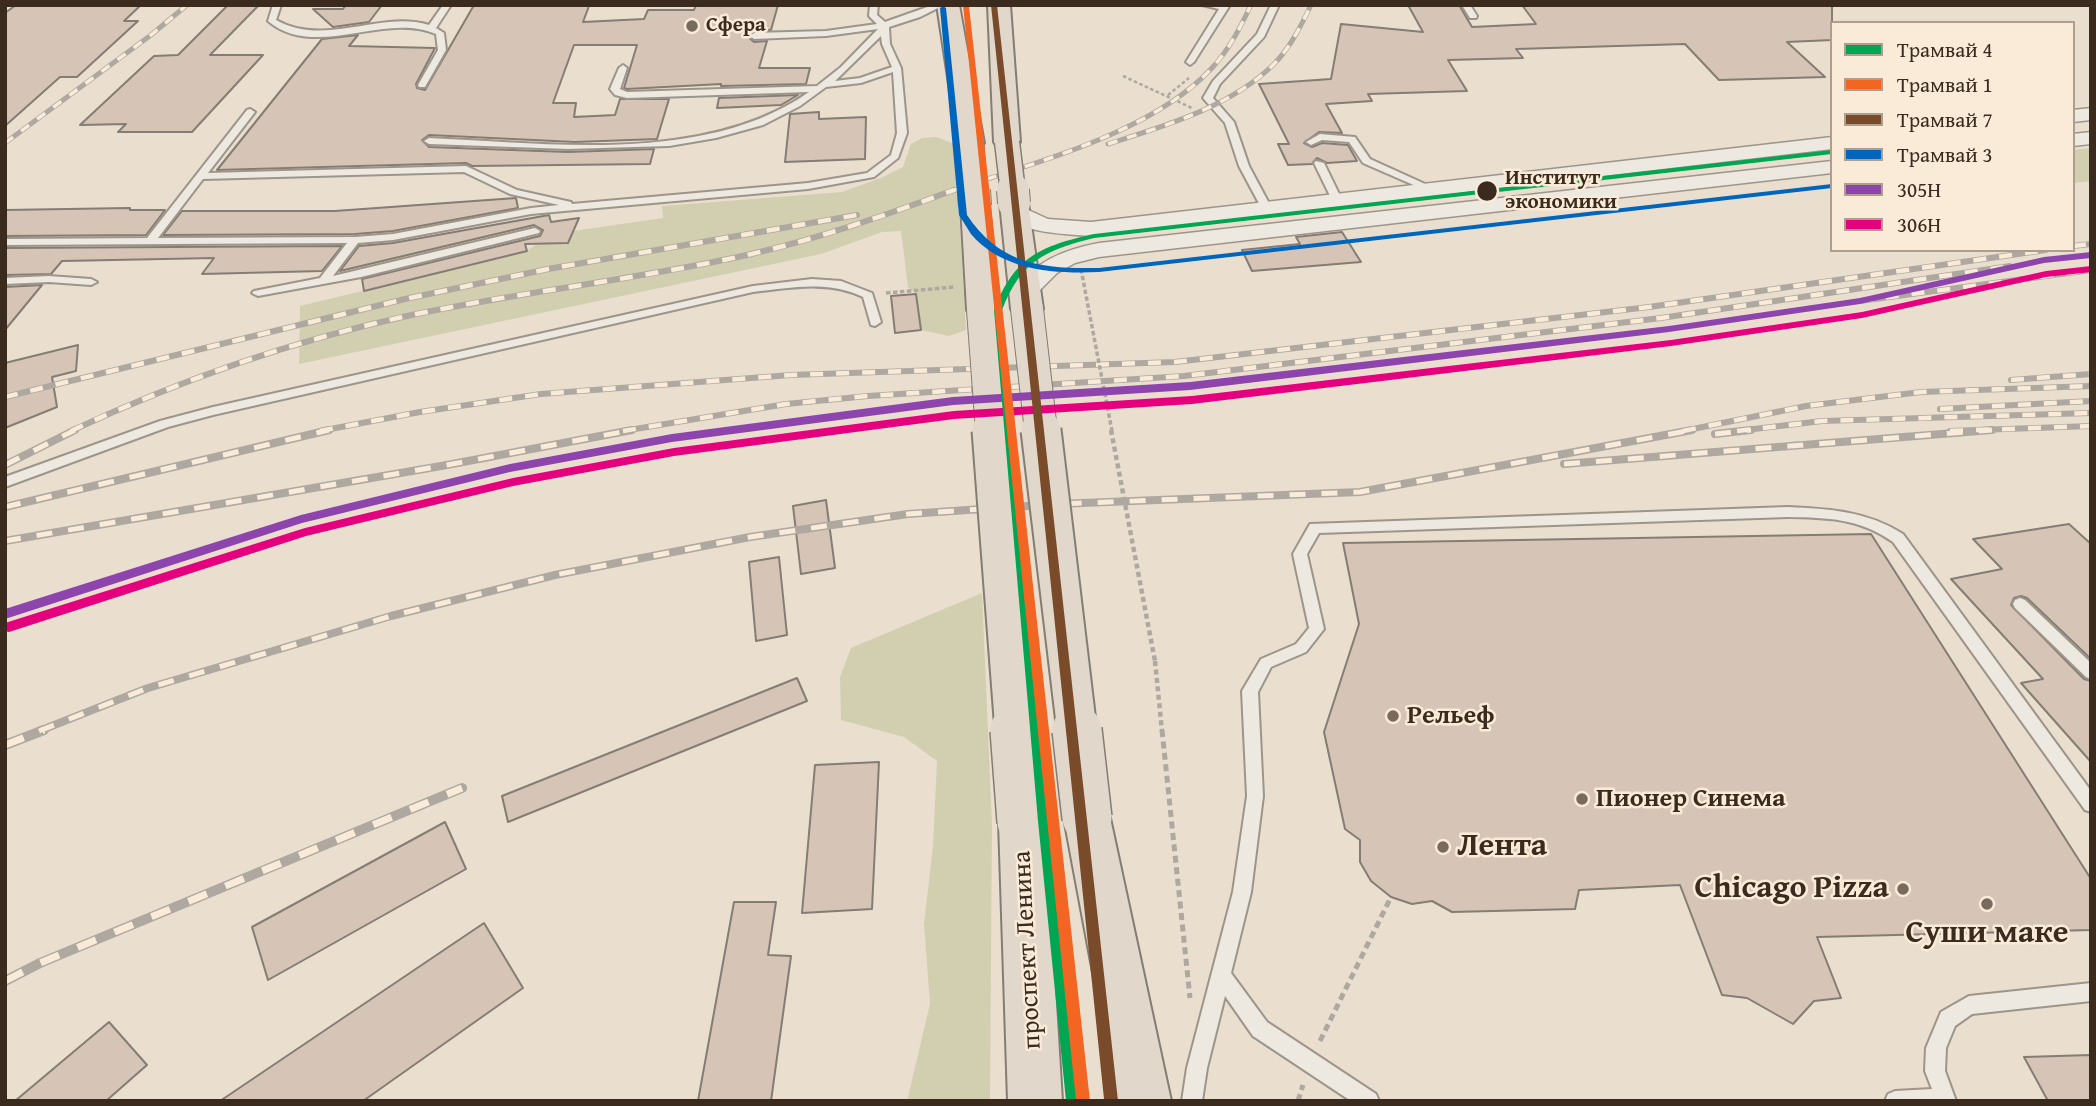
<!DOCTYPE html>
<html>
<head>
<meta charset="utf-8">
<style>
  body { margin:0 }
  #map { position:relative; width:2096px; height:1106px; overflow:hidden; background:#eadfcf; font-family:"Gentium Book Plus",serif }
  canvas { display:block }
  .frame { position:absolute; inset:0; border:7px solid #3a2b1e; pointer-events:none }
  .legend { position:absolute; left:1830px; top:21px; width:245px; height:231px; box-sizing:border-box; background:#f9ebd8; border:2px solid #ad9e8e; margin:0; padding:9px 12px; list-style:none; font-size:21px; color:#3a2b1e }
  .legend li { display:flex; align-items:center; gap:14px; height:35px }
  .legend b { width:35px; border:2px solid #ad9e8e }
</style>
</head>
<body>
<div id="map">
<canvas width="2096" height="1106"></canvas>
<div class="frame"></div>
<ul class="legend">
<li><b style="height:9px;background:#00a651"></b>Трамвай 4</li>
<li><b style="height:9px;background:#f26522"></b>Трамвай 1</li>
<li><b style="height:9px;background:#7a4b2a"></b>Трамвай 7</li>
<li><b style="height:9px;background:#0065bd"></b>Трамвай 3</li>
<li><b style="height:9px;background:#8e44ad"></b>305Н</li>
<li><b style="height:9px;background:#e5007d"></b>306Н</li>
</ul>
</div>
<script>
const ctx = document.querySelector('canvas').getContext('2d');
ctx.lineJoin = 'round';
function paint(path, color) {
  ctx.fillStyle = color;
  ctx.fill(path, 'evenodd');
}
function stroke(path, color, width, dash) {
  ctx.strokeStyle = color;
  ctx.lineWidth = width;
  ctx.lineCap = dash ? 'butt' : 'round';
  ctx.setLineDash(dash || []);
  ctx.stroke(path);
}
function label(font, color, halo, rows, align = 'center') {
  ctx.font = font + ' "Gentium Book Plus",serif';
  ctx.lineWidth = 5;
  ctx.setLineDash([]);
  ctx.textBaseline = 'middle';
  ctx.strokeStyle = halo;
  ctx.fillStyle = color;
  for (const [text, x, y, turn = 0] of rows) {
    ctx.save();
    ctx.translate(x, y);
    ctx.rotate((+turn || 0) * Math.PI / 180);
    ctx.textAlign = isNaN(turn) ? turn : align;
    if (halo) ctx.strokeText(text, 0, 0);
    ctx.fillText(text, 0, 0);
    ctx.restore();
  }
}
paint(new Path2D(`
  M936,137L955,144L966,330L949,336L921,330L916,294L908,287L901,231L882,232L821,254L299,364L300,306L527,251L537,244L567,243L573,231L663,218L662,206L842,192L881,178L903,167L911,144L922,138Z
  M2091,148V181L2073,183V150Z
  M982,593L992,824L990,1101H907L930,1004L924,924L933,846L937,761L904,737L841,720L840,677L851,648Z`), '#d1cfaf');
const building = new Path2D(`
  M16,5H141L124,21H138L77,77H60L5,126V13Z
  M228,5H259L210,55H263L192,132H118L126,124L80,125L154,56L178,55Z
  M346,5H382L369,22L333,27L313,9H343Z
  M474,5L589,6L583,22L644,19L648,10H694L696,5H778L771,30H754L747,36L754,42L767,41L759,68H810L806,84L721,86V84L627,89L624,88L637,45H574L553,103H576L574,117L615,115L620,99H669L657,139L575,142L429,135L422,140L429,147L568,152L654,149L650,164L472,166L466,163L217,170L322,39L358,35L349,46L435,48L416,84L417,88L425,90Z
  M1408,5H1459L1472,27L1536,24L1522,5H1832V40L1787,42L1825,77L1719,80L1685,44L1516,49L1523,58L1448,60L1467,91L1368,94L1372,101L1326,104L1342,133L1319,132L1304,143L1312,147L1322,143L1348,145L1357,161L1327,163L1317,158L1312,164L1288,165L1278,144H1289L1259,84L1331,79L1341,24L1423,32Z
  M798,95L781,105L717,108L719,98Z
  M819,112V119L866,117L865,159L785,162L790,114Z
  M516,198L518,208L393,231L355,234L163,235L182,211H335Z
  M130,208V210H165L146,235L5,236V210Z
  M549,215L551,222L579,218L568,243L525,244L527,251L364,291L362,279L540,236L543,230L534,225L340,271L359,246L393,243Z
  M1342,232L1361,262L1252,271L1242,250L1300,244L1296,237Z
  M342,246L322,271L202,274L214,258L62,261L51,274L5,275V248Z
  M42,285L5,330V287Z
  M916,294L921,330L895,333L891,296Z
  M78,345L76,371L52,377L57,407L5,428V363Z
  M826,500L835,568L801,574L793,506Z
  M2069,524L2091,544V659L2027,598L2021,596L2014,598L2011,605L2084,679L2091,681V762L2021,683L2043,679L1951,579L2002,569L1973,539Z
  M1871,534L2091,879V930L1817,937L1841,998L1814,1001L1793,1024L1747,998L1722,995L1680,885L1579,890L1575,909L1452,912L1432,901L1412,904L1391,897L1371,881L1360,862V840L1345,829L1324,732L1359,624L1343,543Z
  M779,557L787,635L756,641L749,562Z
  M797,678L807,701L508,822L502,796Z
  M879,762L872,909L802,913L815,765Z
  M445,822L466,869L268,980L252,927Z
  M734,902H776L768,955L791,956L771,1101H698Z
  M484,923L523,988L363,1101H220Z
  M109,1022L147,1065L106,1101H15Z
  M2091,1055V1101H2048L2024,1057Z`);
paint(building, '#d6c5b7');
stroke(building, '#847d73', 2);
const lane = new Path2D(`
  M273,5H281L276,20C326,48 379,10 429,25L443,5H451L436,28L444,33L446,50L425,87H419L418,85L438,50L436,34C384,11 315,61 268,21Z
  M870,5H878L877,15L885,22L933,5H944L920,17L889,27L890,44L901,68L907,133L898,158L874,177L808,189L531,214L393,240L358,243L333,276L535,228L540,231L539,233L361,277L258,296L252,293L254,291L320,278L347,243L5,245V239L147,238L247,110L250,109L255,112L208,173L466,166L517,190L571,202L572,204L808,183L867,173L891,155L897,133L893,72L861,83L826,87L800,106L763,125L716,138L669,146L568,149L429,144L424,141L429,138C549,143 705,165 809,92L627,98L615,95L610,89L619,68L623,65L627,68L620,89L627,92L817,86L841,67L878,29L826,36L754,39L750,36L754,33L826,31L877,24L869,16ZM881,36L882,44L892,67L860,78L835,81ZM464,172L510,194L559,205L531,208L393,234L355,237L158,238L203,179Z
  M1202,5H1230L1194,62L1190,65L1186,62L1219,9Z
  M1271,5H1279L1264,37L1220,84L1213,98L1234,122L1249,166L1272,209L1267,212L1262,209L1239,166L1225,123L1203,98L1213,81L1257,34Z
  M1462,5H1470L1477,16L1476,18H1470Z
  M1320,134L1355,137L1370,159L1434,188L1425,190L1363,163L1349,142L1322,140L1311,145L1306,142Z
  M1316,161L1324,163L1342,200L1341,202L1332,200L1314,163Z
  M49,276L91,279L97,282L91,285L49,282L5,284V278Z
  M812,279L841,281L872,293L881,322L875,326L871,325L863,297C828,280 790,288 753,292L213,415L168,427L5,487V477L160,421L213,407L753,286Z
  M1788,507C1830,509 1867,511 1903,534L2091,791V812L2085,810L1893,542C1858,518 1829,518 1788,517L1319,533L1307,554L1324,629L1306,652L1271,667L1258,692L1263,796L1251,892L1231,973L1267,1022L1376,1094L1379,1101H1351L1253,1036L1225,996L1207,1068L1202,1101H1182L1187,1068L1233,892L1247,796L1242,691L1261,659L1296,644L1309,628L1293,554L1310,524Z
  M2020,598L2025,600L2091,663V679L2086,677L2015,608L2013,604L2015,600Z
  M2091,983V1001L1972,1014L1955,1026L1946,1048L1945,1071L1956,1101H1885L1888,1094L1895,1091L1932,1089L1925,1071L1926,1048L1941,1012L1969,996Z`);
const street = new Path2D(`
  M2091,108V120L2073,122V110Z
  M2091,132V144L2073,146V134Z
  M1832,137V149L1091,236C1068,234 1019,234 1005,213L1008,208H1024L1048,219L1091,222Z
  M1832,161V173L1099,257L1075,263L1057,273L1033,297L1025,299L1017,297L1013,292C1035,261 1063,250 1099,243Z`);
const primary = new Path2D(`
  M937,5H959L984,143L980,149L971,151L962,149L958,143Z
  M988,5H1010L1020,142L1016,148L1007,150L998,148L994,142Z
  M1014,195L1024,197L1028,203L1043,309L1038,316L1027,319L1016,316L1011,309L1000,203L1004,197Z
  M975,198L985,200L989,206L999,310L994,317L983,320L972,317L967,310L961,206L965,200Z
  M1087,797L1103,803L1110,818L1171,1101H1117L1064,818L1071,803Z
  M1022,801L1038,807L1045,822L1062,1101H1008L999,822L1006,807Z`);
stroke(lane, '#9d958a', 4);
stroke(street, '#9d958a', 3);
stroke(primary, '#847d73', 4);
stroke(new Path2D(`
  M1123,76L1192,108
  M1168,95L1189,78`), '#aea8a0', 2.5, [3.5, 2.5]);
stroke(new Path2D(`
  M886,293L954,287`), '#aea8a0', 3.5, [4.5, 2.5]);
stroke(new Path2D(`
  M1155,661L1162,731`), '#aea8a0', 4.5, [5, 3.5]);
stroke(new Path2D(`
  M1162,730L1190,998
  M1320,1041L1391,897
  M1298,1101L1303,1085`), '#aea8a0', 5, [7, 4.5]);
paint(lane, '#ede8e0');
paint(street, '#ede8e0');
paint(primary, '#e1d7cb');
const railFar3 = new Path2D(`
  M5,143L151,35L187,5
  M1108,144C1164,126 1231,107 1274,64C1290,48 1301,26 1311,5
  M949,192C1033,162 1149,135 1211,69C1229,50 1240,28 1251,5`);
const railFar2 = new Path2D(`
  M2073,246L2091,244
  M1860,301L2091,270
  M2011,380L2091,374
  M5,397L405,299L548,269L857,215
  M1940,409L2091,401
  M71,431C178,381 292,341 407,316C519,292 634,280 747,255C818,239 886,215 954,190
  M320,431L420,412L541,394L791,375L1175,362L1649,307L2046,250
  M623,431L786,404L868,396L1184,376L1661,318L2010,266
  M1683,431L1806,406L1921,392L2091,386
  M1737,431L1822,421L2091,413
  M1950,431L2091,426`);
const railFar1 = new Path2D(`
  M1715,434L1751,430
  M1564,464L1992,430
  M5,465L75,430
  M5,507L329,430
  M5,541L447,465L632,430
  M39,731L148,688L391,616L555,575L750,537L908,514L1057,504L1360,492L1692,430`);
const rail = new Path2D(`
  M5,745L44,730
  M5,981L40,963L462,788`);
stroke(railFar3, '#aea8a0', 5);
stroke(railFar2, '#aea8a0', 6);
stroke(railFar1, '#aea8a0', 8);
stroke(rail, '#aea8a0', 10);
stroke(railFar3, '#f9ebd8', 3.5, [10]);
stroke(railFar2, '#f9ebd8', 4.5, [13]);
stroke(railFar1, '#f9ebd8', 5, [16]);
stroke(rail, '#f9ebd8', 7, [20]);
const primaryBridgeFar3 = new Path2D(`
  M1007,142L1013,192
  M971,143L974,192`);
const primaryBridgeFar2 = new Path2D(`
  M974,190L975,206
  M1013,190L1014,203
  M1027,309L1041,431
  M983,310L992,431`);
const primaryBridgeFar1 = new Path2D(`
  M992,430L1015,731
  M1041,430L1077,731`);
const primaryBridge = new Path2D(`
  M1015,730L1022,822
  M1077,730L1087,818`);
stroke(primaryBridgeFar3, '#847d73', 27, []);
stroke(primaryBridgeFar2, '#847d73', 34, []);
stroke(primaryBridgeFar1, '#847d73', 43, []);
stroke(primaryBridge, '#847d73', 52, []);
stroke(new Path2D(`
  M1081,269L1112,431`), '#aea8a0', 3.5, [4.5, 2.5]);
stroke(new Path2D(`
  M1111,430L1155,661`), '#aea8a0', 4.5, [5, 3.5]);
stroke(primaryBridgeFar3, '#e1d7cb', 24);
stroke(primaryBridgeFar2, '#e1d7cb', 32);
stroke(primaryBridgeFar1, '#e1d7cb', 39);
stroke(primaryBridge, '#e1d7cb', 49);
paint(new Path2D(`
  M2091,252V258L2044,263L1860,304L1669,332L1190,390L953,405L672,442L510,472L302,523L5,619V609L301,515L510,464L672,434L953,397L1190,382L1669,326L1860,298L2044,257Z`), '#8e44ad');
paint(new Path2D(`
  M2091,266V272L2046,277L1862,318L1671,346L1192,404L954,419L674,456L513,486L306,536L9,632L5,631V623L305,528L513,478L674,448L954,411L1192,396L1671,340L1862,312L2046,271Z`), '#e5007d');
paint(new Path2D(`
  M1832,150V154L1094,238C1045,250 1021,261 1002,310L1050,821L1080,1101H1066L1038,821L994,310C1015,256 1041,246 1094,234Z`), '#00a651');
paint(new Path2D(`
  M963,5L969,6L1090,1101H1076Z`), '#f26522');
paint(new Path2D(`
  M991,5H997L1118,1101H1104V1099Z`), '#7a4b2a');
paint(new Path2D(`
  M943,6L946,8L967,215C1000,265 1043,269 1099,268L1832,184V188L1099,272C1055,274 1002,271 971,234C967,228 963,221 959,215L940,8Z`), '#0065bd');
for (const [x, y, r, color] of [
  [692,26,7,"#786a5c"],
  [1487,191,11,"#3a2b1e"],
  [1393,716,7,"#786a5c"],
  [1582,799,7,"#786a5c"],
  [1443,847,7,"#786a5c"],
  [1903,889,7,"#786a5c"],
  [1987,904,7,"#786a5c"]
]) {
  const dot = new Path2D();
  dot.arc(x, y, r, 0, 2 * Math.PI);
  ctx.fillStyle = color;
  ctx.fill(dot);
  stroke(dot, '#f9ebd8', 2.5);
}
label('bold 21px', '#3a2b1e', '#f9ebd8', [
  ["Сфера",706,26]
], 'left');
label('bold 21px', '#3a2b1e', '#f9ebd8', [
  ["Институт",1505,179],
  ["экономики",1505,203]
], 'left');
label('bold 26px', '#3a2b1e', '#f9ebd8', [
  ["Рельеф",1407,716],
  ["Пионер Синема",1596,799]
], 'left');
label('26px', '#3a2b1e', '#f9ebd8', [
  ["проспект Ленина",1028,950,-93]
]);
label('bold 32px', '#3a2b1e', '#f9ebd8', [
  ["Лента",1457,847],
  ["Chicago Pizza",1889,889,"right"],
  ["Суши маке",1987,934,"center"]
], 'left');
</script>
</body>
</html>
